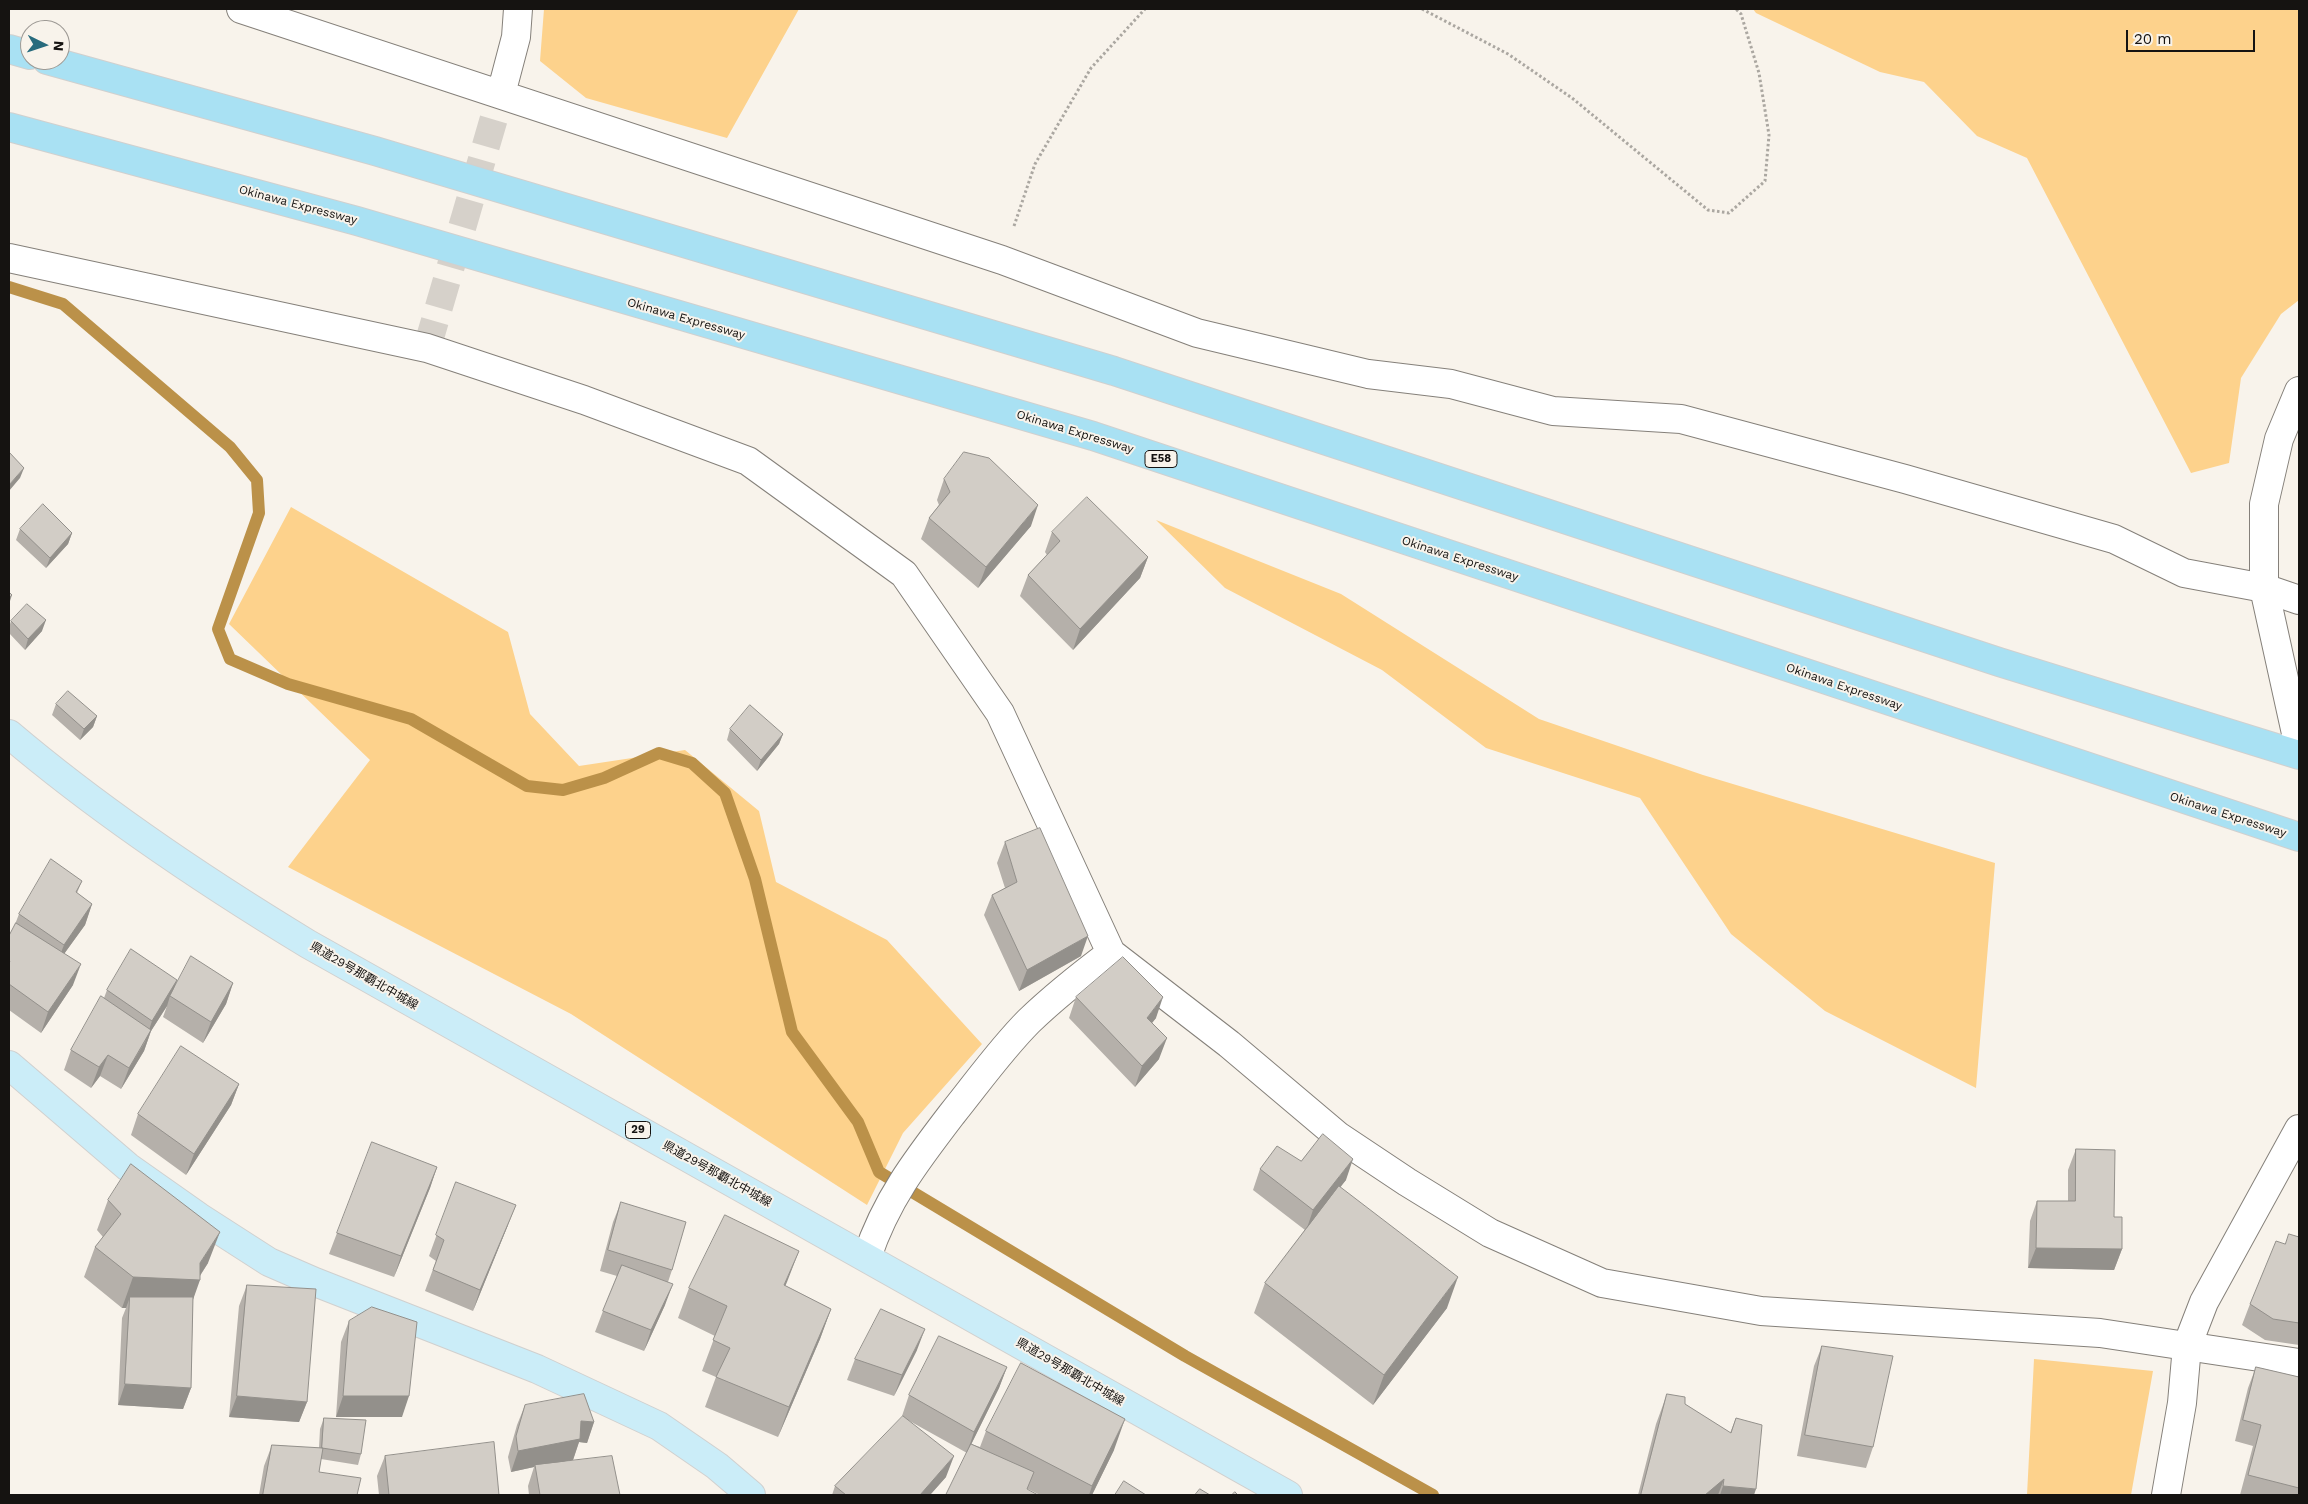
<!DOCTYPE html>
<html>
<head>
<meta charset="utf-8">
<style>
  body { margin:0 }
  #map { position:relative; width:2308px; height:1504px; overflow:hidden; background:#f8f3eb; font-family:"Work Sans",sans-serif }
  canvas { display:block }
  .frame { position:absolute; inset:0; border:10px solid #151311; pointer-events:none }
  .north { position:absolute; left:20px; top:20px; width:50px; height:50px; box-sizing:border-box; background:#f8f3eb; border:1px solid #9d9994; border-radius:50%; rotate:94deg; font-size:14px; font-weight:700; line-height:20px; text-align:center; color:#151311 }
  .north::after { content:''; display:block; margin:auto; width:18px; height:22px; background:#286b7d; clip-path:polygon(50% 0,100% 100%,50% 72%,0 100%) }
  .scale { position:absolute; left:2126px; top:30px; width:129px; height:22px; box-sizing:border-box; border:2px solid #151311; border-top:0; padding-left:6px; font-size:15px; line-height:18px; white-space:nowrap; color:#151311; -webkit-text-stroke:4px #f8f3eb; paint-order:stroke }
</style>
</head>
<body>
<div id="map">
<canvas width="2308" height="1504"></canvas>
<div class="frame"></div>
<div class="north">N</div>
<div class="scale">20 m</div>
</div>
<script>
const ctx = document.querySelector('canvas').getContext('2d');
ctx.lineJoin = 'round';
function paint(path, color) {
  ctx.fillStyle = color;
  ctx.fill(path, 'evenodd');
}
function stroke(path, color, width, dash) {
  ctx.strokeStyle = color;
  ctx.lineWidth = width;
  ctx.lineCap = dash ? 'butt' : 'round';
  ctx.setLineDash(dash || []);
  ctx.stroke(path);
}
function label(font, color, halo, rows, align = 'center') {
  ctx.font = font + ' "Work Sans","Noto Sans JP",sans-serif';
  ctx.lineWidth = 4;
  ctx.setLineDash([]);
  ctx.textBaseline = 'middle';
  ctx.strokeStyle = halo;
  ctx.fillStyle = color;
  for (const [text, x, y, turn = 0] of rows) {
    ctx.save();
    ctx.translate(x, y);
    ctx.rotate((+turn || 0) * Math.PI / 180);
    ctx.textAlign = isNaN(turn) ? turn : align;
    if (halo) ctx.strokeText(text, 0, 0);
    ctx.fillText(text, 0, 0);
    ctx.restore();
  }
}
paint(new Path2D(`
  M544,9H799L727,138L586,98L540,61Z
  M1753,9H2299V300L2281,314L2241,378L2229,463L2191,473L2027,158L1977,136L1924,82L1880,72L1756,13Z
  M291,507L508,632L530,714L579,766L685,750L759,811L776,882L887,940L982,1044L903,1133L867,1205L571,1014L288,867L370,760L229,624Z
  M1156,520L1341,594L1539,719L1703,775L1995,863L1976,1088L1825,1011L1731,934L1640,798L1486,748L1382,670L1225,588Z
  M2034,1359L2153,1371L2131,1495H2027Z`), '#fdd28c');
stroke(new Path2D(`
  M9,287L63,304L230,447L257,480L259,513L218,629L230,659L288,684L411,719L527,786L563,790L604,778L659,753L692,763L725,793L755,879L792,1032L858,1122L879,1172L1185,1356L1433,1495`), '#bb9149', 12);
stroke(new Path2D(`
  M427,348L501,94`), '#d6d1ca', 28, [28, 14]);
const minor = new Path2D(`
  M241,9L1002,260L1197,333L1368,374L1451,384L1553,411L1681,419L1905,479L2114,539L2184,573L2264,588L2299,600
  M501,94L516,37L518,9
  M9,258L427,348L584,400L748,461L904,574L1000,713L1111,953L1229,1044L1338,1136L1407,1182L1490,1233L1602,1283L1761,1311L2100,1333L2299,1363
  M867,1257C886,1200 916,1161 952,1114C977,1083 1001,1049 1029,1021C1055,996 1083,974 1111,953`);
const tertiary = new Path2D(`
  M2299,391L2279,439L2264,504V588L2299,747
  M2166,1495L2182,1403L2187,1346L2204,1302L2299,1129`);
const primary = new Path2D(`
  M9,734C102,813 204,881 308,944L1288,1495
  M9,1065L128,1167L199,1217L269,1262L315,1282L537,1369L659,1426L717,1466L751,1495`);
const motorway = new Path2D(`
  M9,49L30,55
  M47,60L375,151L1114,371L1999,662L2299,755
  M9,127L357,221L1093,436L2299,837`);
stroke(minor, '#85807a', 30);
stroke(tertiary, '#85807a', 30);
stroke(primary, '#d0d0cf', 30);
stroke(motorway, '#d0d0cf', 30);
stroke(new Path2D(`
  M1422,9L1508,54L1572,98L1708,210L1729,213L1765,181L1769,135L1759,73L1741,14L1736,9
  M1014,226L1035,164L1091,68L1145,9`), '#aba7a1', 3, [2.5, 2.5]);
stroke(minor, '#fff', 28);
stroke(tertiary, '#fff', 28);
stroke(primary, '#cbedf8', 28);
stroke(motorway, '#a9e1f3', 28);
paint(new Path2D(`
  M944,479L1031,526L978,588L921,539L929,518L939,505L937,500Z
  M20,529L72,533L68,544L46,568L16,540Z
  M1052,532L1148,557L1140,578L1073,650L1020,596L1028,575L1047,555L1045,552Z
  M11,621L42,631L25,650L9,633V627Z
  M56,704L97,716L93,727L80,740L52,715Z
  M730,729L783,734L779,744L757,771L727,740Z
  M1005,842L1081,956L1019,991L984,915L992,895L1005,888L997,863Z
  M82,881L77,893L92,904L85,925L64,954L73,985L41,1033L9,1010V936L14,927L19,914Z
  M177,980L174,989L233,983L226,1004L203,1043L163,1017L167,1006L151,1031L144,1051L121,1089L100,1076L91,1088L64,1070L71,1050L104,998L107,990Z
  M1076,997L1156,1018L1152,1023L1159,1059L1135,1087L1069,1018Z
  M239,1084L231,1105L186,1175L131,1135L138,1114Z
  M2076,1149L2114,1217L2122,1249L2114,1270L2028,1268L2030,1221L2037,1201H2068V1170Z
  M1301,1161L1346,1180L1340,1187L1447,1308L1373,1405L1254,1313L1265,1283L1305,1230L1253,1190L1260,1169Z
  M437,1167L430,1188L394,1277L329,1254L337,1233Z
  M456,1182L508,1225L473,1311L425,1291L436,1261L429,1256Z
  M108,1200L208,1263L200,1276L193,1299L191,1388L183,1409L118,1405L122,1318L126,1308H122L84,1277L95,1247L103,1237L97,1230Z
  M621,1202L672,1270L668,1282L665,1305L644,1351L595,1332L603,1311L617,1276L600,1271L613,1222Z
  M2299,1237V1345L2265,1340L2242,1325L2250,1304L2285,1244Z
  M247,1285L307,1402L299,1422L229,1417L239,1306Z
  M786,1286L831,1309L820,1339L778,1437L705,1407L716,1377L702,1371L715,1336L678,1318L689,1288Z
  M349,1321L402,1417H336L341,1342Z
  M1822,1346L1873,1447L1866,1468L1797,1456L1814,1366Z
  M917,1350L894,1396L847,1380L855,1359Z
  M1007,1367L999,1388L971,1444L980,1447L986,1431L1114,1450L1092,1495H1040L1028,1489L946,1495L967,1453L906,1419L946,1477L930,1495H832L835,1486L903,1417L902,1416L909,1395Z
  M2256,1367L2299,1377V1495H2240L2253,1446L2235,1441L2248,1388Z
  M1667,1394L1685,1404L1730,1433L1736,1418L1754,1495H1638L1656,1424Z
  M525,1405L594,1422L587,1443L579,1442L573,1460L564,1461L620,1495H529L528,1486L534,1467L511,1472L508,1457L517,1425Z
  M324,1418L361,1454L358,1465L321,1459L319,1472L357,1495H259L264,1466L272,1445L319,1448L320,1429Z
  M385,1456L499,1495H379L377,1476Z`), '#b5b0aa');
paint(new Path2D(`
  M24,468L20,478L9,491V485Z
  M1038,505L1031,526L978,588L986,567Z
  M72,533L68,544L46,568L50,558Z
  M1148,557L1140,578L1073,650L1080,629Z
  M12,595L9,604V598Z
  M46,620L42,631L25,650L28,639Z
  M97,716L93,727L80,740L84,729Z
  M783,734L779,744L757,771L761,760Z
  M92,904L85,925L56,965L64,945Z
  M1088,936L1081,956L1019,991L1027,970Z
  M81,964L73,985L41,1033L48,1012Z
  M177,980L171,996H170L167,1006L151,1031L144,1051L121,1089L129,1068L145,1042L152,1021Z
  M233,983L226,1004L203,1043L211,1022Z
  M1163,997L1156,1018L1139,1039L1147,1018Z
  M1167,1038L1159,1059L1135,1087L1142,1066Z
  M108,1055L100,1076L91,1088L99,1067Z
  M239,1084L231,1105L186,1175L194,1154Z
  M1353,1159L1346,1180L1306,1231L1313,1210Z
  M437,1167L430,1188L394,1277L401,1256Z
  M516,1205L508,1225L473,1311L480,1290Z
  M220,1232L208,1263L197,1280H200L189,1311L130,1297L126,1308H122L133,1277L200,1263Z
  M2036,1248L2122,1249L2114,1270L2028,1268Z
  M799,1251L787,1282L773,1315L784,1285Z
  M1458,1277L1447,1308L1373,1405L1384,1375Z
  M673,1284L665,1305L644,1351L651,1330Z
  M831,1309L820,1339L778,1437L789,1407Z
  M925,1329L917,1350L894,1396L902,1375Z
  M1007,1367L999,1388L967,1453L974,1432Z
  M125,1384L191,1388L183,1409L118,1405Z
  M237,1396L307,1402L299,1422L229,1417Z
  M343,1396H409L402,1417H336Z
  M1125,1419L1114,1450L1092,1495H1089L1092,1486Z
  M581,1421L594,1422L587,1443L579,1442L573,1460L536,1467L535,1465L534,1467L511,1472L518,1451Z
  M954,1456L946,1477L930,1495H920Z
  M1724,1479L1718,1495H1705V1494Z
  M1723,1486L1756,1489L1754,1495H1720Z`), '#93908b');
const building = new Path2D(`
  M9,452L24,468L9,485Z
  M964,452L989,458L1038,505L986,567L929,518L950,492L944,479Z
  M1087,497L1148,557L1080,629L1028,575L1060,541L1052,532Z
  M43,504L72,533L50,558L20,529Z
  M9,592L12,595L9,598Z
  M27,604L46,620L28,639L11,621Z
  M68,691L97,716L84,729L56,704Z
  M750,705L783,734L761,760L730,729Z
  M1040,828L1088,936L1027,970L992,895L1017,882L1005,842Z
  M51,859L82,881L76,892L92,904L64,945L19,914Z
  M16,923L81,964L48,1012L9,984V963L10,961H9V936Z
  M131,949L177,980L152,1021L107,990Z
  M191,956L233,983L211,1022L170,996Z
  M1123,957L1163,997L1147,1018L1167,1038L1142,1066L1076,997Z
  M101,996L151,1030L129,1068L108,1055L99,1067L71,1050Z
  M181,1046L239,1084L194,1154L138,1114Z
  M1323,1134L1353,1159L1313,1210L1260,1169L1277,1146L1301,1161Z
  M372,1142L437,1167L401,1256L337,1233Z
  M2076,1149L2115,1150L2114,1217H2122V1249L2036,1248L2037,1201H2075Z
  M131,1164L220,1232L200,1263V1280L133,1277L95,1247L121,1214L108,1200Z
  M456,1182L516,1205L480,1290L433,1270L444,1240L436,1235Z
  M1339,1186L1458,1277L1384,1375L1265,1283Z
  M621,1202L686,1222L672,1270L608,1250Z
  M725,1215L799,1251L784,1285L831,1309L789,1407L716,1377L730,1348L713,1340L727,1306L689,1288Z
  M2289,1234L2299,1237V1323L2273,1319L2250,1304L2276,1241L2285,1244Z
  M622,1265L673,1284L651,1330L603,1311Z
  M247,1285L316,1289L307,1402L237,1396Z
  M130,1297H193L191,1388L125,1384Z
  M372,1307L417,1322L409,1396H343L349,1321Z
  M881,1309L925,1329L902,1375L855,1359Z
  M939,1336L1007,1367L974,1432L909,1395Z
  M1822,1346L1893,1356L1873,1447L1805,1435Z
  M1021,1363L1125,1419L1092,1486L986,1431Z
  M2256,1367L2299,1377V1488L2248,1475L2261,1425L2243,1420Z
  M584,1394L594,1422L581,1421L580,1439L518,1451L516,1436L525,1405Z
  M1667,1394L1685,1397V1404L1731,1433L1736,1418L1762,1425L1756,1489L1723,1486L1724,1479L1705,1495H1641Z
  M903,1416L954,1456L920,1495H846L835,1486Z
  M324,1418L366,1420L361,1454L322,1448Z
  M494,1442L499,1495H389L385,1456Z
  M971,1444L1034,1472L1027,1489L1038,1495H946Z
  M272,1445L323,1448L319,1472L361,1478L357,1495H263Z
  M612,1456L620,1495H540L535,1465Z
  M1124,1481L1146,1495H1115Z
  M1200,1489L1210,1495H1195Z
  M1235,1492L1238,1495H1232Z`);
paint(building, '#d2cdc6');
stroke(building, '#93908b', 1);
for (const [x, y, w] of [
  [1161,459,32],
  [638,1130,25]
]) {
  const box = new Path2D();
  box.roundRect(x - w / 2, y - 8.5, w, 17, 4);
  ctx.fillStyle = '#f8f3eb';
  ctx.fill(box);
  stroke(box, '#151311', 1);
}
label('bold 11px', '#151311', null, [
  ["E58",1161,459],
  ["29",638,1130]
]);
label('12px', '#151311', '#f8f3eb', [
  ["Okinawa Expressway",298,205,15],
  ["Okinawa Expressway",686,319,16],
  ["Okinawa Expressway",1075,432,17],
  ["Okinawa Expressway",1460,559,18],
  ["Okinawa Expressway",1844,687,19],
  ["Okinawa Expressway",2228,815,18],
  ["県道29号那覇北中城線",364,976,30],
  ["県道29号那覇北中城線",717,1174,29],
  ["県道29号那覇北中城線",1070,1372,30]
]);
</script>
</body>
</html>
